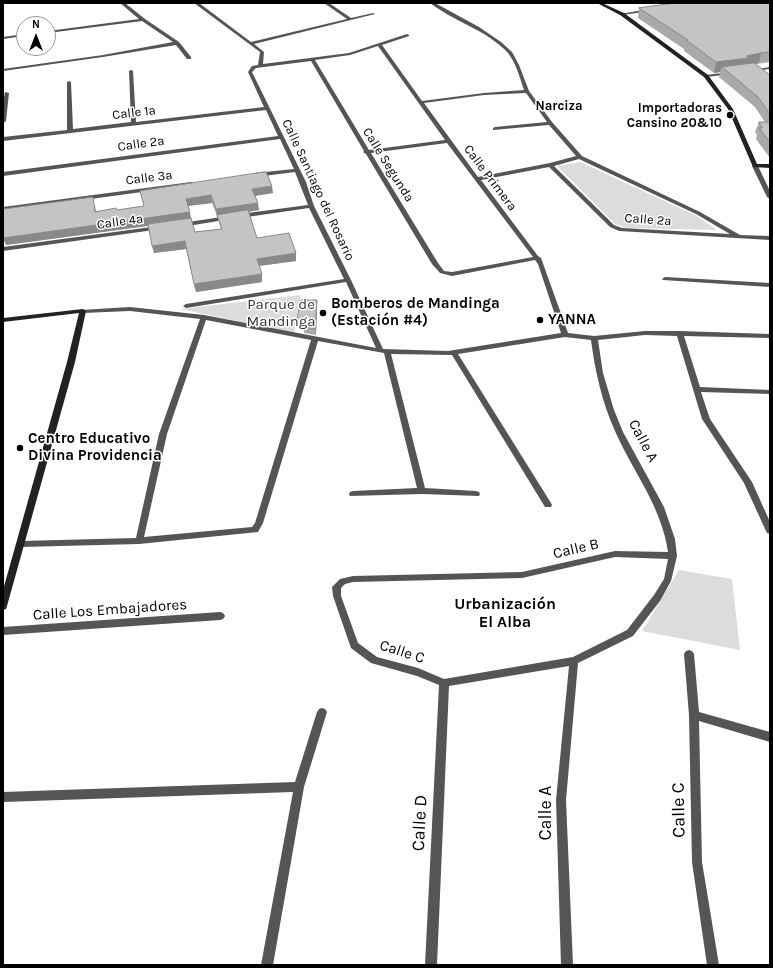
<!DOCTYPE html>
<html>
<head>
<meta charset="utf-8">
<style>
  body { margin:0 }
  #map { position:relative; width:773px; height:968px; overflow:hidden; background:#fff; font-family:Karla,sans-serif }
  canvas { display:block }
  .frame { position:absolute; inset:0; border:4px solid #000; pointer-events:none }
  .north { position:absolute; left:16px; top:16px; width:40px; height:40px; box-sizing:border-box; background:#fff; border:1px solid #999; border-radius:50%; rotate:0deg; font-size:11px; font-weight:700; line-height:16px; text-align:center; color:#000 }
  .north::after { content:''; display:block; margin:auto; width:14px; height:18px; background:#000; clip-path:polygon(50% 0,100% 100%,50% 72%,0 100%) }
</style>
</head>
<body>
<div id="map">
<canvas width="773" height="968"></canvas>
<div class="frame"></div>
<div class="north">N</div>
</div>
<script>
const ctx = document.querySelector('canvas').getContext('2d');
ctx.lineJoin = 'round';
function paint(path, color) {
  ctx.fillStyle = color;
  ctx.fill(path, 'evenodd');
}
function stroke(path, color, width, dash) {
  ctx.strokeStyle = color;
  ctx.lineWidth = width;
  ctx.lineCap = dash ? 'butt' : 'round';
  ctx.setLineDash(dash || []);
  ctx.stroke(path);
}
function label(font, color, halo, rows, align = 'center') {
  ctx.font = font + ' Karla,sans-serif';
  ctx.lineWidth = 3;
  ctx.setLineDash([]);
  ctx.textBaseline = 'middle';
  ctx.strokeStyle = halo;
  ctx.fillStyle = color;
  for (const [text, x, y, turn = 0] of rows) {
    ctx.save();
    ctx.translate(x, y);
    ctx.rotate((+turn || 0) * Math.PI / 180);
    ctx.textAlign = isNaN(turn) ? turn : align;
    if (halo) ctx.strokeText(text, 0, 0);
    ctx.fillText(text, 0, 0);
    ctx.restore();
  }
}
paint(new Path2D(`
  M580,162L697,216L717,230L627,228L615,224L557,166Z
  M301,295L294,333L180,309Z
  M679,570L732,579L740,650L642,631Z`), '#dcdcdc');
paint(new Path2D(`
  M120,3H125L145,19L179,42L191,57V59H187L176,45L103,57L3,71V69L103,55L173,42L142,21L48,33V31L139,19Z
  M194,3H199L251,42L347,19L324,3H329L351,18L373,13L375,14L254,44L264,52L263,64L349,53L407,34L409,35V36L382,45L422,101L484,93L524,90C520,78 516,63 508,53C487,30 453,21 430,3H435L479,27L501,42L512,52L519,65L529,91L552,122L582,156L700,212L740,235L770,236V240L619,231L610,227L549,167L481,180L538,256L541,258L568,333L594,336L645,331H680L770,334V338L684,336L700,387L770,390V394L701,392L710,419L752,482L770,522V534L767,533L766,531L744,483L702,419L677,336L645,335L598,340L603,373L614,410L623,432L664,507L675,539L677,556L671,581L660,601L633,636L578,663L566,800L573,965H561L556,800L569,666L449,686L437,965H425L439,685L417,676L371,663L351,648L333,596L332,587L340,579L353,576L522,572L615,551L668,552C662,507 633,472 615,431C602,402 595,371 591,340L565,337L458,354L551,503L552,505L551,507H545L452,355L391,354L425,488L476,491L479,492L480,494L479,496L422,494L350,496L349,494L350,492L353,491L417,488L384,353L318,341L263,523L258,532L139,544L21,547L18,546L17,544L18,542L21,541L136,538L159,434L200,319L130,311L83,313L80,311L81,310L130,307L204,315L376,348L346,282L186,308L183,306L186,304L344,279L309,208L240,218L237,216L240,214L308,205L295,172L256,177L253,175L256,173L294,169L280,139L3,176V172L278,136L266,110L3,141V137L67,130V82L69,81L71,82L73,129L131,122L129,71L131,70L133,71L136,122L264,107L248,72L252,66L258,65L260,52ZM378,46L445,140L369,150L315,60L350,55ZM311,61L364,151L363,152L366,154L432,264L440,273L452,276L535,260L538,264L561,333L448,351L383,349L351,280L314,206L306,182L252,72L256,68ZM526,93L547,122L495,127L493,128V130L549,125L576,156L550,163L478,177L424,103L484,95ZM447,143L533,257L452,272L444,271L438,263L371,153ZM579,159L696,214L730,234L622,228L614,225L554,166ZM206,320L311,340L255,523L252,527L144,537L167,434ZM615,557L668,559L664,579L654,595L627,630L573,657L444,679L418,668L377,657L358,643L341,596V588L345,584L353,582L522,578Z
  M649,9H651V11L622,15L620,14Z
  M24,34V36L3,39V37Z
  M770,67V69L753,71L751,70Z
  M729,72L731,73V74L706,77L704,76L706,75Z
  M5,92L9,93L6,121L3,123V103Z
  M755,164L758,166L770,191V199L767,197L752,166Z
  M191,182L194,184L193,185L3,211V207Z
  M228,216L230,217V219L182,227L179,225L182,223Z
  M159,226L162,228L161,229L3,251V247Z
  M665,277L770,283V287L663,280L662,279Z
  M220,612L223,613L225,616L223,619L220,620L3,635V627Z
  M689,650L692,651L694,654L699,712L770,732V742L699,721L702,862L719,965H707L692,862L689,715L684,654L686,651Z
  M322,708L325,709L327,712L304,787L273,965H261L293,792L3,802V792L295,782L317,712L319,709Z`), '#555');
paint(new Path2D(`
  M597,3H602L624,13L708,75L733,109L757,164H770V168L753,167L728,109L704,77L620,15Z
  M83,309L86,311L75,362L7,606L6,609L3,610V590L67,362L79,313L3,322V318Z`), '#222');
paint(new Path2D(`
  M770,3V62L756,64L770,75V158L756,139L757,135L755,132L759,122H765L755,107L719,77L720,72L714,73L684,51V49L638,18L639,8Z
  M140,191L273,193L255,196L259,210L249,212L257,238L296,261L259,266L262,274V282L196,292L186,249L154,253L148,226L6,245L95,205L96,211L117,210L144,206ZM212,203L217,216H218L219,222L221,229L195,232L191,218L188,206Z
  M317,300L316,335L304,333V327H297V322Z`), '#a9a9a9');
paint(new Path2D(`
  M761,53L759,63L747,66L722,67L720,72L714,73L716,62Z
  M272,186L273,193L253,196L252,189Z
  M211,195L212,203L187,206L186,199Z
  M258,203L259,210L217,216L216,209Z
  M190,212L191,220L6,245L3,238Z
  M185,241L186,249L154,253L152,246Z
  M296,253V261L258,266L257,259Z
  M262,274V282L196,292L194,284Z
  M317,300V306L316,335L315,329Z`), '#898989');
const building = new Path2D(`
  M675,3H770V52L761,53L746,56L749,58L716,62L686,40H688L639,8Z
  M754,63L770,75V114L758,97L722,67Z
  M759,122H770V142L759,128H762Z
  M266,172L272,186L252,189L258,203L216,209L211,195L186,199L190,212L3,238V209L93,197L95,212L116,208L117,210L144,206L140,191Z
  M248,210L257,238L289,233L296,253L257,259L262,274L194,284L185,241L152,246L148,224L191,218L195,232L222,229L217,215Z
  M301,300H317L315,329L304,327V322H297Z`);
paint(building, '#c4c4c4');
stroke(building, '#898989', 1);
for (const [x, y, r, color] of [
  [730,115,4,"#000"],
  [323,313,4,"#000"],
  [540,320,4,"#000"],
  [20,448,4,"#000"]
]) {
  const dot = new Path2D();
  dot.arc(x, y, r, 0, 2 * Math.PI);
  ctx.fillStyle = color;
  ctx.fill(dot);
  stroke(dot, '#fff', 1.5);
}
label('bold 13px', '#000', '#fff', [
  ["Narciza",559,106]
]);
label('bold 13px', '#000', '#fff', [
  ["Importadoras",722,108],
  ["Cansino 20&10",722,123]
], 'right');
label('13px', '#000', '#fff', [
  ["Calle 1a",134,113,-7],
  ["Calle 2a",141,144,-8],
  ["Calle Segunda",388,165,58],
  ["Calle 3a",149,178,-7],
  ["Calle Primera",490,178,53],
  ["Calle Santiago del Rosario",318,190,65],
  ["Calle 2ª",648,220,4],
  ["Calle 4a",120,222,-8]
]);
label('bold 15px', '#000', '#fff', [
  ["Bomberos de Mandinga",331,304],
  ["(Estación #4)",331,321],
  ["YANNA",548,320],
  ["Centro Educativo",28,439],
  ["Divina Providencia",28,456]
], 'left');
label('15px', '#333', '#fff', [
  ["Parque de",281,305],
  ["Mandinga",281,322]
]);
label('15px', '#000', '#fff', [
  ["Calle A",643,441,62],
  ["Calle B",576,549,-13],
  ["Calle Los Embajadores",110,610,-4],
  ["Calle C",402,652,18]
]);
label('bold 16px', '#000', '#fff', [
  ["Urbanización",505,604],
  ["El Alba",505,622]
]);
label('18px', '#000', '#fff', [
  ["Calle C",679,810,-91],
  ["Calle A",546,813,-90],
  ["Calle D",420,823,-87]
]);
</script>
</body>
</html>
